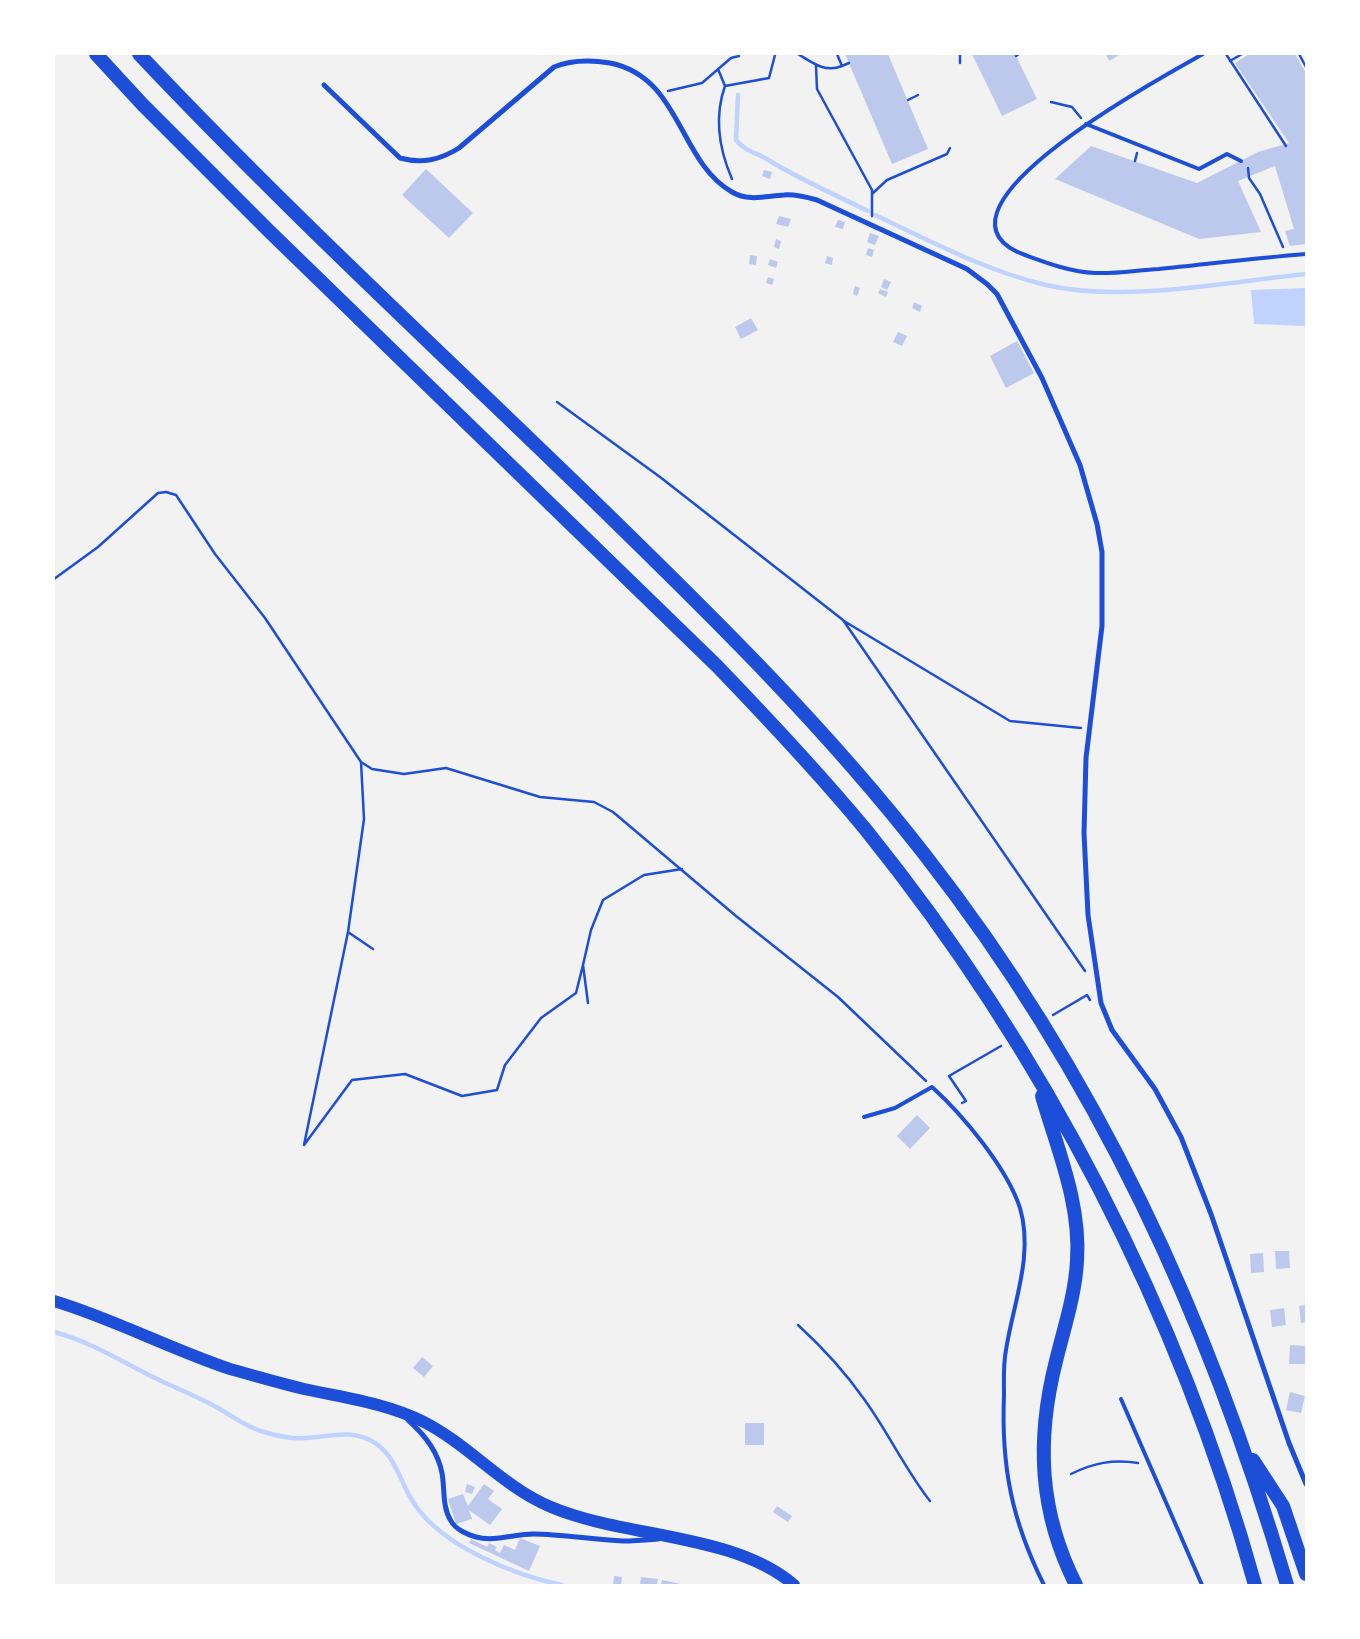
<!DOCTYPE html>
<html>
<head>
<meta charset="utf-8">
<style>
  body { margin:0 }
  #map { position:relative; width:1360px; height:1639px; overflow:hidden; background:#f2f2f2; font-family:"Asap Condensed",sans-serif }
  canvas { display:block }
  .frame { position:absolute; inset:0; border:55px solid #fff; pointer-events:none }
</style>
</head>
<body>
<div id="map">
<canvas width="1360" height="1639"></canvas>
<div class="frame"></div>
</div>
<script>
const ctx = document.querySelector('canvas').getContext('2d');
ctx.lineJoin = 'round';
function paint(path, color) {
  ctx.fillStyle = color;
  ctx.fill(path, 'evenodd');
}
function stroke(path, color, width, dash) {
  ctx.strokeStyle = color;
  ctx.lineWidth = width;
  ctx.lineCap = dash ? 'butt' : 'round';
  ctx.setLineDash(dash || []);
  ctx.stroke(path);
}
paint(new Path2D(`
  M1306,288V326L1254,324L1251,290Z`), '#bfd3fe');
stroke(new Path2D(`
  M738,95L736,140C745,151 754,152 765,158C797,178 833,194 868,211
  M875,215C930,241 986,271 1046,285C1124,303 1227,282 1306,274
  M54,1332C89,1341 121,1361 153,1377C175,1388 197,1396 218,1408C234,1417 246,1427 264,1432C277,1436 292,1439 305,1438C332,1437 350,1428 375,1443C396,1456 401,1485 415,1505C444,1547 514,1575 562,1585`), '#bfd3fe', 4.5);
paint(new Path2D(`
  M845,54H888L928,149L892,164Z
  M972,54H1015L1037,99L1002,116Z
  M1106,54H1121L1109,61Z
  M1249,54H1295L1306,73V244L1290,246L1285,231L1294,229L1275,166L1238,181L1261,232L1199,239L1055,179L1091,146L1197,183L1258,152L1289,143L1235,63Z
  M426,169L473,213L449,238L402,195Z
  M764,170L772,172L770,179L762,176Z
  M779,216L791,219L788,227L776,224Z
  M838,220L845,222L843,229L835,227Z
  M870,233L879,236L875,245L867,242Z
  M776,239L781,241L779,249L774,247Z
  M868,248L874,250L872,257L866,255Z
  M750,255L757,256L756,265L749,264Z
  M827,256L833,258L832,265L825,263Z
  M770,259L778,262L776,268L768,265Z
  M768,277L774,279L772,285L766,283Z
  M884,279L891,282L887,290L881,287Z
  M855,286L860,288L857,296L853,294Z
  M880,289L888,292L886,297L878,293Z
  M914,302L922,306L920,312L912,308Z
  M751,318L758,330L741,339L735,327Z
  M898,332L907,336L902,346L893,342Z
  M1017,341L1034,373L1006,388L990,356Z
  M917,1115L930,1128L910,1149L897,1136Z
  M1275,1251H1289L1290,1268L1276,1269Z
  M1263,1253L1264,1272L1251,1273L1250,1254Z
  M1306,1305V1322L1301,1323L1299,1306Z
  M1284,1308L1286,1325L1272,1327L1270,1310Z
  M1290,1345L1306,1346L1305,1364H1289Z
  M422,1357L433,1366L424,1377L413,1368Z
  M1290,1392L1305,1396L1301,1413L1286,1410Z
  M745,1423H764V1445H745Z
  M467,1484L475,1487L472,1494L465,1492Z
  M484,1484L494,1491L488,1499L502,1509L490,1525L469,1510L472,1519L456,1524L448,1499L463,1494L468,1506Z
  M777,1506L792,1516L788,1522L773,1512Z
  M520,1538L540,1546L529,1571L469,1543L471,1539L487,1547L489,1543L497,1547L495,1550L500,1553L504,1545L515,1550Z
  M614,1576L622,1577L621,1585H613Z
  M641,1577L658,1579L657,1585H640Z
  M662,1580L681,1584V1585H661Z`), '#bdc9ec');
stroke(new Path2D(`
  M798,54C813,63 825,73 842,66
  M837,54L842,66L849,63
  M1226,54L1286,146
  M1299,54L1306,67
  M1016,56L1019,54
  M1230,61L1242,54
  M960,63V54
  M816,66L817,89L872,190V216
  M718,69L725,86
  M668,91L702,83L731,58L739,56
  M908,100L918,95
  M1051,102L1072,107L1081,118
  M1135,161L1137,153
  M1248,168L1249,178L1260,194L1283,247
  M732,179C719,149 714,117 725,86L769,78L775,55
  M872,194L887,180L947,154L950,148
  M557,402L660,477L843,620L1085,971
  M54,579L98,547L158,493L166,492L176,495L215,554L265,618L361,762L372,769L404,774L446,768L540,797L594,802L613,812L736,916L838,997L926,1081
  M844,621L1010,721L1081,728
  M361,762L364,819L348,932L304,1145L352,1080L405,1074L462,1096L497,1090L505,1065L541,1018L576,993L583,965
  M348,932L373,949
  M588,1003L583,965L591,930L603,900L644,875L682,869
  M1053,1015L1087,995L1090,1000
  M962,1103L966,1101L949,1076L1001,1046
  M798,1325C822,1347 845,1372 864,1399C888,1432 905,1469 930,1501
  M1071,1474C1093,1463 1113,1459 1138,1463`), '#1d4ed8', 2.5);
stroke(new Path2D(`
  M1203,54C1168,74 908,212 1025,255C1047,263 1071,272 1095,273C1116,274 1138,270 1159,269C1208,264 1257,258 1306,254
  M1086,124L1199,169L1227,154L1241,161
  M864,1117L895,1108L932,1087C963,1115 1007,1168 1020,1208C1034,1255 1013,1304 1006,1350C1003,1365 1004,1380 1004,1395C1001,1467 1012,1521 1044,1585
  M1121,1399L1202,1585`), '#1d4ed8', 4);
stroke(new Path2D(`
  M324,85L400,158C422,164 440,160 459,148L554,67C571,60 592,60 610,63C681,77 678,161 732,192C749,202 766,196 784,195C795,194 806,197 817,200L967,269L987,284L997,294L1042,378L1080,465L1097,524L1102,552V626L1086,758L1084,833L1088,915L1101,1003L1112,1030L1155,1089L1181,1137L1211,1214L1289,1443L1306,1484
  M408,1420C424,1434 438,1452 442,1473C445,1490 442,1507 451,1521C455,1529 468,1535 476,1537C494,1542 515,1534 533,1534C563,1534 593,1540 623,1541C635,1541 646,1540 658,1539`), '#1d4ed8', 5);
stroke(new Path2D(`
  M54,1301C114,1319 170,1349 230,1369C255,1376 279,1383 304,1389C345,1398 386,1403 424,1422C469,1445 503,1487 551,1507C624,1538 734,1533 794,1585`), '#1d4ed8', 12);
stroke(new Path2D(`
  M96,54L142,104L269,231L717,666C768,719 819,773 866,830C1044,1051 1179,1311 1255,1585
  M139,54C286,210 445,356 599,506C713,617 827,729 925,855C1097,1075 1209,1319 1287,1585
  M1042,1096C1058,1151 1081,1204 1077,1261C1075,1296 1064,1328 1056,1361C1036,1440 1039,1512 1076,1585
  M1253,1460L1283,1506L1306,1574`), '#1d4ed8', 14);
</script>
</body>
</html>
